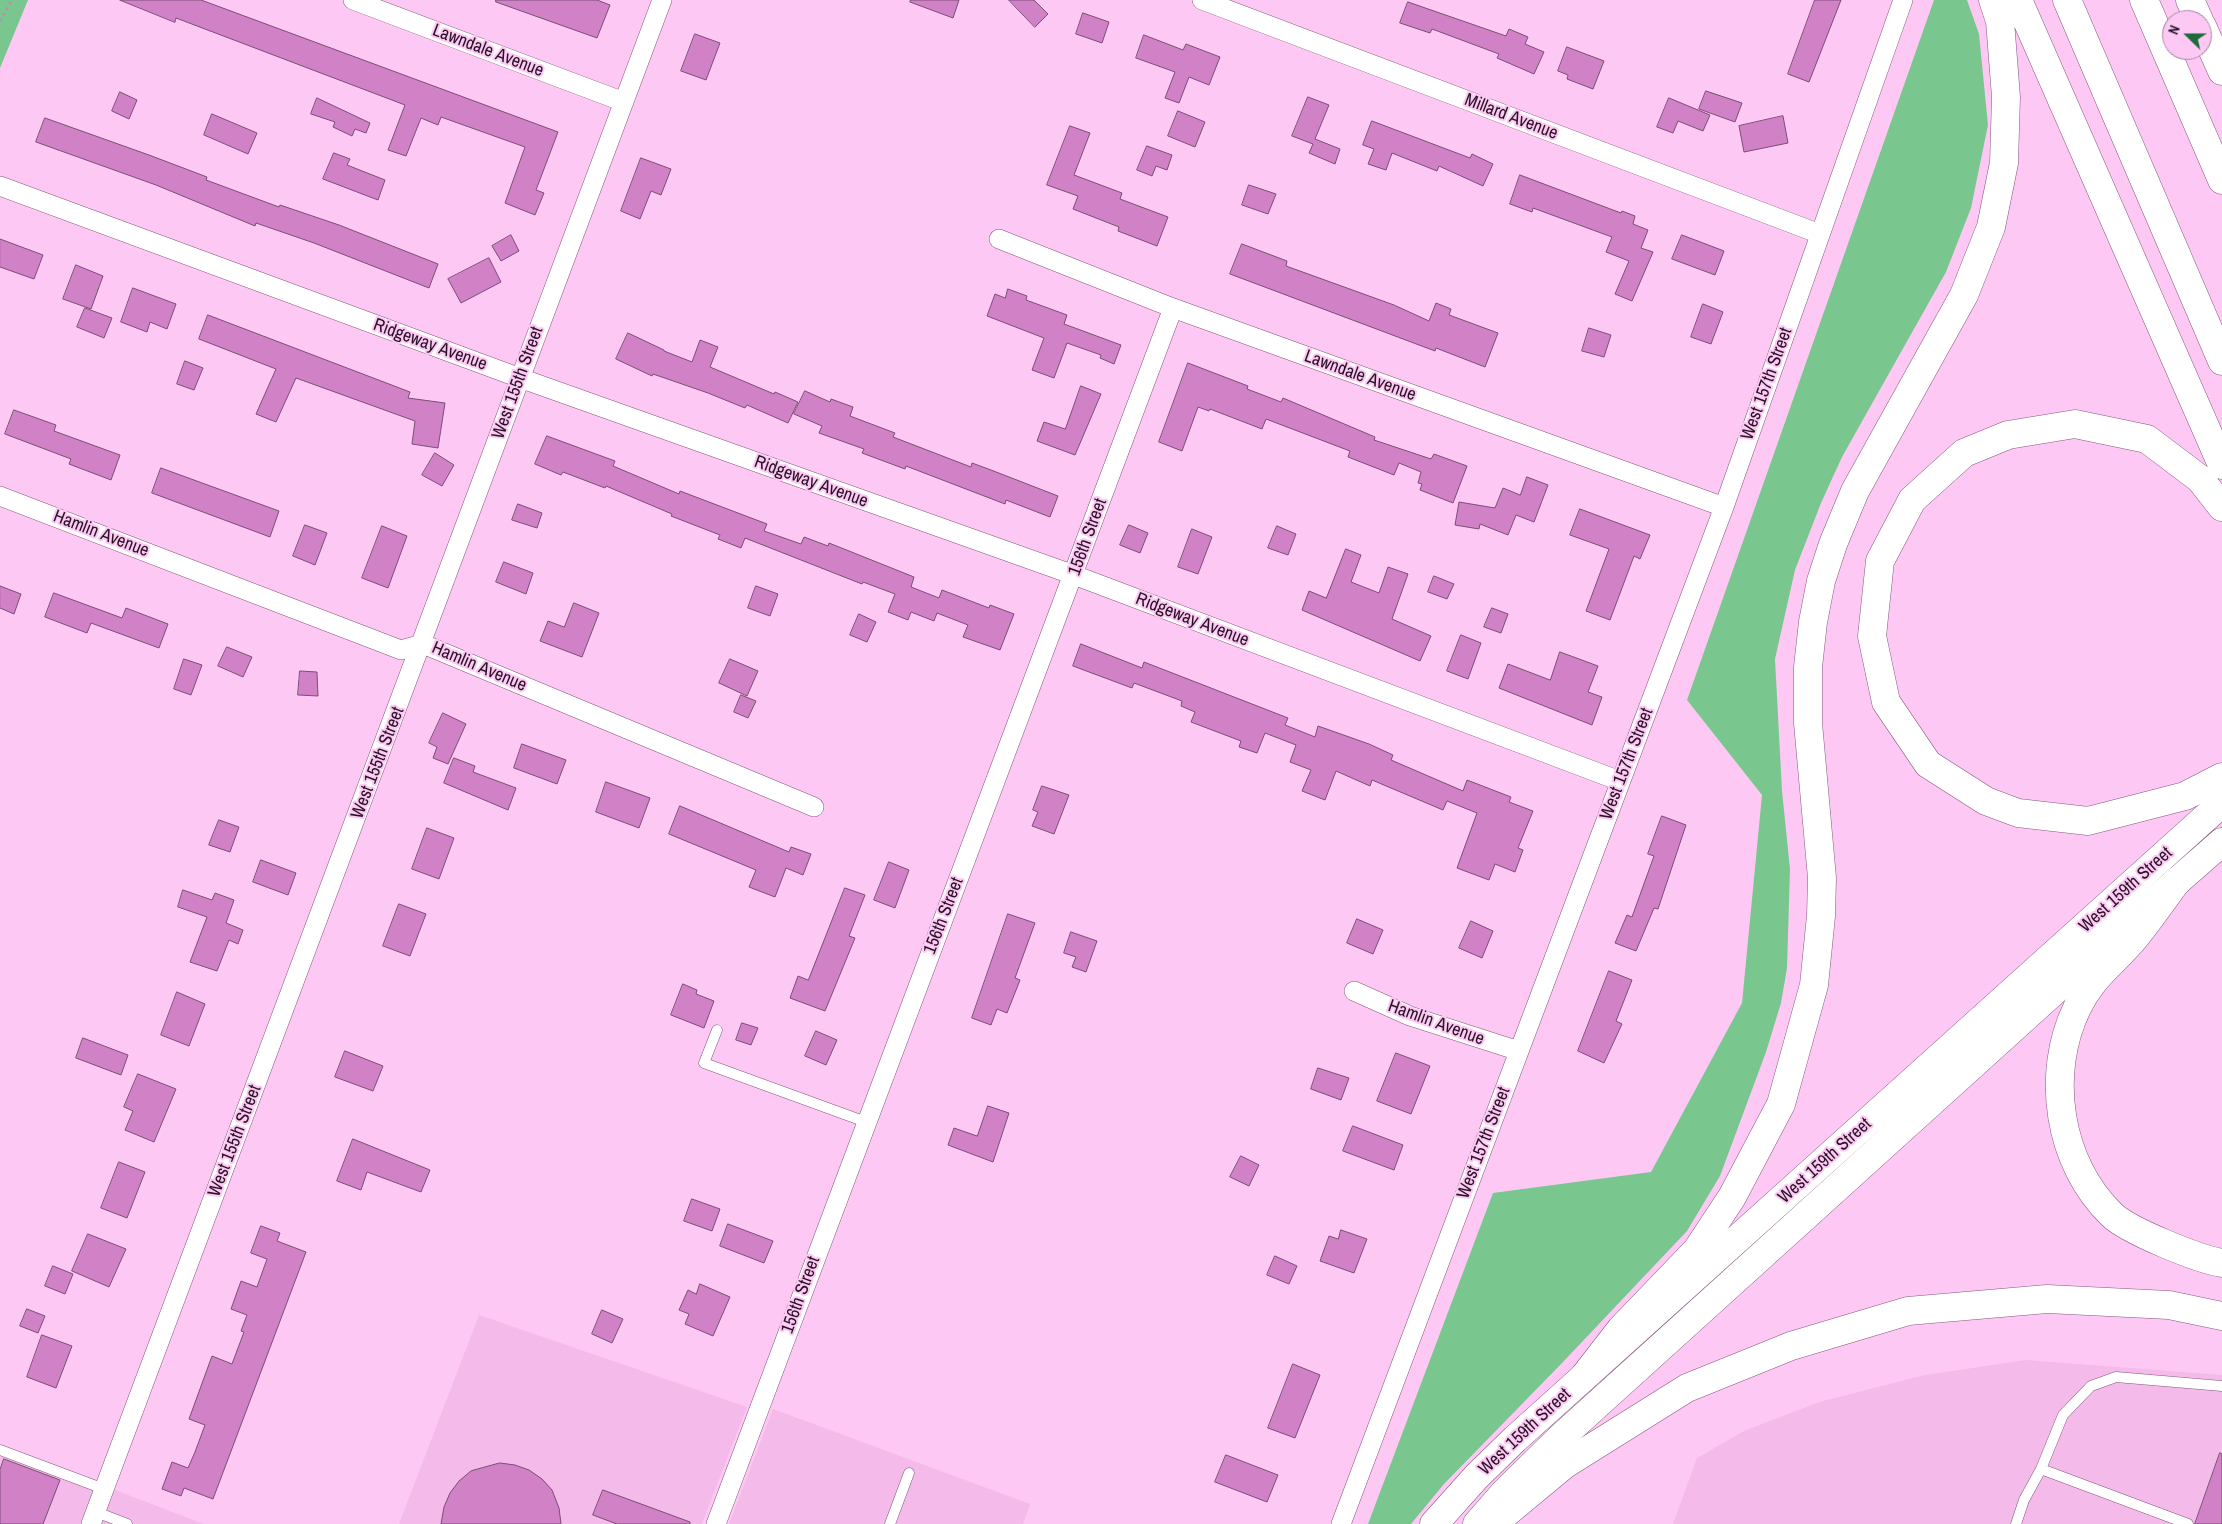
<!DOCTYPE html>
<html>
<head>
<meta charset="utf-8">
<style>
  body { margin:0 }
  #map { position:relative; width:2222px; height:1524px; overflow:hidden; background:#fdc9f4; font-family:"Archivo Narrow",sans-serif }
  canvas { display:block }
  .north { position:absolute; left:2162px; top:10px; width:50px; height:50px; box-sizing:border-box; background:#fdc9f4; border:1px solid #a781a1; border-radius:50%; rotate:292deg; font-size:14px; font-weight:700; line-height:20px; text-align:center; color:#261424 }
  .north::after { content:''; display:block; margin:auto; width:18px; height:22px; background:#1d6b3a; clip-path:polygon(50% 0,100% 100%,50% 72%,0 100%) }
</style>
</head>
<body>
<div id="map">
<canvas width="2222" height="1524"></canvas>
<div class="north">N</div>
</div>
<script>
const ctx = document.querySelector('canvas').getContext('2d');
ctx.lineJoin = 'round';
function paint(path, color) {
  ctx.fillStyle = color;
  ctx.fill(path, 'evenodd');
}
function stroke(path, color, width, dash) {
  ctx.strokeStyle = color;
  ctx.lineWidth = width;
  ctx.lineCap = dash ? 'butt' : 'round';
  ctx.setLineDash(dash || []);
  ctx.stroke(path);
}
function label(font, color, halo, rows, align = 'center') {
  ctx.font = font + ' "Archivo Narrow",sans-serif';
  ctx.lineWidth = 4;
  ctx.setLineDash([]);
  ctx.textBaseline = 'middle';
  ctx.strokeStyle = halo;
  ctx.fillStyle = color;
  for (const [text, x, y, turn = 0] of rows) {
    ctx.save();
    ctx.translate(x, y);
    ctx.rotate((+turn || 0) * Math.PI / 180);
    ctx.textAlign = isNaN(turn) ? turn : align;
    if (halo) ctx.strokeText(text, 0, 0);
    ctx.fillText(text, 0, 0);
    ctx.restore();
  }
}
paint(new Path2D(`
  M479,1315L747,1407L702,1524H399Z
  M2026,1360L2222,1375V1524H1673L1697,1458L1744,1431L1819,1402L1925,1375Z
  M773,1409L1030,1504L1023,1524H729Z
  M0,1446L204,1524H0Z`), '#f3baea');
paint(new Path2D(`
  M0,0H28L0,68Z
  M1934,0H1967L1979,34L1988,125L1971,208L1946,272L1842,457L1821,503L1795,570L1775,659L1782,791L1790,869L1787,968L1781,1003L1766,1052L1720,1176L1687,1231L1563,1362L1444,1484L1411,1524H1368L1493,1193L1651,1172L1742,1003L1762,795L1687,700Z`), '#79c78f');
const building = new Path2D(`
  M120,0H201L558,132L536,190L544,193L535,215L505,203L525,147L441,117L438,125L421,118L406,156L388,150L405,105L176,18L175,22Z
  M496,0H597L610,5L597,38L496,2Z
  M911,0H959L953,18L910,2Z
  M1009,0H1034L1048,14L1035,27Z
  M1815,0H1841L1809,82L1788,74Z
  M1408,2L1506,36L1509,29L1528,37L1525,44L1544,52L1534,74L1497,58L1499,54L1432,29L1430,33L1400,23Z
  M1083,13L1109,22L1102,43L1076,34Z
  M695,34L720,43L706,80L681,71Z
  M1144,35L1183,50L1186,44L1220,57L1209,85L1189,77L1179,103L1165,98L1175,72L1136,58Z
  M1567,47L1604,61L1593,89L1567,79L1568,75L1558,71Z
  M1706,91L1742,103L1735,122L1699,109Z
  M120,92L137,100L129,119L112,111Z
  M1308,97L1329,105L1315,139L1340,149L1335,164L1309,153L1313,144L1292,136Z
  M317,98L370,123L366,133L355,129L352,136L333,127L335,122L311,114Z
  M1669,98L1710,115L1703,131L1678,121L1673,133L1657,127Z
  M1178,111L1205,122L1195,147L1168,136Z
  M212,114L257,133L248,154L204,135Z
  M1783,116L1788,143L1744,152L1739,126Z
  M45,118L149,155L207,177L206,180L279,207L280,205L339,225L438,264L429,288L314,243L256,223L255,226L156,185L36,142Z
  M1372,121L1470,158L1472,154L1493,164L1483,186L1439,166L1437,171L1392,153L1386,170L1368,164L1374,149L1363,145Z
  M1070,126L1090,133L1074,175L1122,193L1120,199L1168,217L1157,246L1118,231L1119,227L1073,209L1078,196L1047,185Z
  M1147,146L1172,155L1167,170L1156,166L1152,176L1137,170Z
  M334,153L350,159L347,165L385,180L378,200L323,179Z
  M641,158L671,169L661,195L651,191L640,219L621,211Z
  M1520,175L1621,213L1622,211L1635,216L1633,224L1648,230L1641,248L1653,252L1632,301L1615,294L1629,261L1606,252L1612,237L1533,208L1532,212L1510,204Z
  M1249,185L1276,194L1268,214L1242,205Z
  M511,235L519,251L501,261L492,246Z
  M1682,235L1724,251L1715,275L1672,259Z
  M0,239L43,255L34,279L0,267Z
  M1242,244L1287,261L1286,266L1394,305L1429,321L1436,303L1451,309L1449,315L1498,333L1485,367L1436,348L1435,351L1230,274Z
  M489,258L501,282L461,303L448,279Z
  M76,265L103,276L91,309L63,299Z
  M133,288L176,304L167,329L150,322L147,332L121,322Z
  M1008,289L1027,296L1026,300L1067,315L1064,324L1121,345L1114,364L1100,358L1101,355L1067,343L1054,378L1032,370L1044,338L987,316L995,294L1005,298Z
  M1703,304L1723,312L1711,344L1691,337Z
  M85,308L112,318L104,338L77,327Z
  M208,315L410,392L408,398L445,403L438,448L412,444L415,421L296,378L276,422L256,414L276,369L199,339Z
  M1589,328L1611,335L1604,357L1582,351Z
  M628,333L664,350V351L692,362L700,340L718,347L710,367L774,394L775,392L798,402L788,423L747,405L745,408L708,393L653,374L652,376L616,359Z
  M185,361L203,368L194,390L177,384Z
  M1188,363L1248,386L1247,389L1281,402L1283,398L1375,437L1374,440L1431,459L1434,454L1467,466L1453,503L1420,490L1422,484L1418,483L1421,472L1399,463L1394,475L1348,457L1350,451L1266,419L1262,429L1210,409L1209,411L1198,407L1182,451L1159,442Z
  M1081,386L1101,394L1075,455L1037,441L1044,422L1065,429Z
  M805,391L830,402L831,399L853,407L850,416L895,433L893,437L971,467L972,463L991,470L1058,496L1050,517L1006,500L1005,504L906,466L905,469L862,453L864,449L819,433L822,426L794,414Z
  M14,410L56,425L54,431L120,455L111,480L69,464L71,459L5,434Z
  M547,436L615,461L613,466L679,494L680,491L767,524L764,531L801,544L804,537L828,546L829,543L914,577L911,587L939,598L942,590L989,608L990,605L1014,614L1000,650L963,637L968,625L937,613L934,621L911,612L908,620L888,612L895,594L863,582L862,584L745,538L741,548L718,539L720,535L671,516L672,514L606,486L605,488L563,472L561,475L535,464Z
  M435,453L454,465L442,486L422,475Z
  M161,468L279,511L270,537L152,493Z
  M1527,477L1548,485L1534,522L1516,515L1508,535L1480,524L1479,529L1455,525L1459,502L1495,508L1503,488L1520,495Z
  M518,504L542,513L537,528L512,520Z
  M1580,509L1650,535L1640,559L1634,556L1610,620L1586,611L1609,549L1570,535Z
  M305,525L327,533L315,565L293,556Z
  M1129,525L1148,533L1140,553L1120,545Z
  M382,526L407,536L388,588L362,578Z
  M1277,526L1296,534L1288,555L1268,548Z
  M1192,529L1212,537L1198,574L1178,567Z
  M1346,549L1361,555L1351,582L1379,593L1388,567L1408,574L1392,619L1431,636L1420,661L1302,610L1309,591L1326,598Z
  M504,562L533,573L526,594L496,582Z
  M1434,576L1454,584L1447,599L1428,592Z
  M0,586L21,594L14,614L0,608Z
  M756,586L778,594L770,616L748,608Z
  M54,593L122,618L126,608L168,624L159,648L91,623L87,633L45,617Z
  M574,603L599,613L582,657L540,641L548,621L564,627Z
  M1492,608L1508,614L1501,633L1484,627Z
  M859,614L876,622L867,642L850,635Z
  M1461,635L1481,643L1468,679L1447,671Z
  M1081,644L1142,668L1144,662L1288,718L1285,725L1315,737L1318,726L1369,744L1393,755L1391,760L1463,791L1467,780L1511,797L1509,802L1533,811L1518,848L1523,850L1515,872L1495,864L1489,880L1457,868L1477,813L1447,801L1443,810L1372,780L1370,786L1336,771L1325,800L1302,791L1311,770L1290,762L1296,745L1265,733L1257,753L1239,747L1241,741L1191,722L1195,712L1181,706L1182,701L1134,683L1132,688L1073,666Z
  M227,647L252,657L243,677L218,666Z
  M1560,652L1598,666L1588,692L1602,697L1592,725L1499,688L1508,664L1550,680Z
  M184,659L202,665L191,695L174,689Z
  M730,659L758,671L747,696L719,683Z
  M300,671L317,672L318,696L298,695Z
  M741,695L756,701L748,718L734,712Z
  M443,713L466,724L448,764L433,758L437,747L429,743Z
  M522,744L566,760L557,784L514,768Z
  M454,758L475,766L473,772L516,788L508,810L444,783Z
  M606,782L650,798L639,828L596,812Z
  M1042,786L1069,795L1054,834L1032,826L1038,812L1033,810Z
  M680,806L789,852L791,847L811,854L803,875L786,868L775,897L749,887L756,870L669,834Z
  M1662,816L1686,825L1658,909L1654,908L1636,951L1615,943L1627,915L1632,917L1654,856L1648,854Z
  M219,820L239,827L230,852L209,845Z
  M427,828L454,838L439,879L412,869Z
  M261,860L296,873L288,895L253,882Z
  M889,862L909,870L895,908L874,900Z
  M845,888L865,895L849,936L855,938L825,1011L790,998L798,976L808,980Z
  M183,890L212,900L215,893L234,900L226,923L243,930L238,944L229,940L217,971L190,962L207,917L178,907Z
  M399,904L426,914L410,956L383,946Z
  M1008,914L1035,923L1015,978L1020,980L1007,1013L997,1009L991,1025L972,1018Z
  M1357,919L1383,930L1373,954L1347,943Z
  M1471,921L1493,931L1482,958L1459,948Z
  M1071,932L1097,941L1086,972L1072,967L1076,957L1064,953Z
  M1609,971L1632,980L1616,1021L1622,1024L1604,1063L1578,1051Z
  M683,984L697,990L696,994L714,1001L704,1028L671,1015Z
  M177,992L205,1004L189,1046L161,1035Z
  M742,1023L758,1028L751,1045L736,1040Z
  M816,1031L837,1040L826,1065L805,1056Z
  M83,1038L128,1055L121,1075L76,1058Z
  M345,1051L383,1066L373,1091L335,1077Z
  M1396,1053L1430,1066L1411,1114L1377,1101Z
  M1318,1068L1349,1078L1341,1100L1311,1089Z
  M138,1074L176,1089L154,1142L125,1130L133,1111L124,1107Z
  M988,1106L1009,1113L993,1162L948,1145L954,1128L977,1136Z
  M1353,1126L1403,1145L1394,1170L1343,1151Z
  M353,1139L430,1170L421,1192L367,1172L361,1190L337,1181Z
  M1241,1156L1259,1165L1249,1186L1230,1177Z
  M119,1162L145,1172L127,1218L101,1208Z
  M692,1199L720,1209L712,1231L684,1221Z
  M728,1224L773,1241L764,1263L720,1246Z
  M261,1226L280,1233L277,1241L306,1252L213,1499L184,1488L181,1496L162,1489L172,1462L188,1468L195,1452L205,1425L189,1419L212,1356L232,1364L244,1332L241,1331L247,1315L231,1309L241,1281L257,1287L267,1259L251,1253Z
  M1341,1230L1367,1239L1354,1273L1320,1261L1329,1236L1338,1239Z
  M88,1234L126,1249L109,1287L72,1271Z
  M1275,1256L1297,1266L1289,1284L1267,1275Z
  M53,1266L73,1274L65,1294L45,1286Z
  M700,1284L730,1297L713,1336L685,1324L689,1314L679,1310L688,1290L696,1294Z
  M27,1309L45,1316L38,1333L20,1326Z
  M602,1310L623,1319L612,1343L592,1334Z
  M42,1335L72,1346L56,1388L27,1377Z
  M1293,1364L1320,1375L1295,1438L1268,1428Z
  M2220,1453L2222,1454V1524H2195Z
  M1226,1455L1278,1475L1267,1502L1215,1482Z
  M4,1459L60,1480L43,1524H0V1470Z
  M500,1463L515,1465L529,1470L542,1479L552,1490L559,1508L561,1524H441L444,1507L450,1493L459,1481L471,1471Z
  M603,1490L690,1522V1524H617L593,1515Z`);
paint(building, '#d181c6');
stroke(building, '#7b4e74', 1);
const lane = new Path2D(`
  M717,1030L704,1063L866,1122
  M0,1450L104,1489
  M96,1512L127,1524
  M890,1524L909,1473
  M2016,1524L2024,1500L2041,1469
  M2188,1524L2041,1469L2063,1415L2091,1386L2116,1377L2222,1386`);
const street = new Path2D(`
  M353,0L624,102
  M1202,0L1820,234
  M0,186L520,378L1074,575L1620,781
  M999,239L1173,308L1724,507
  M0,496L401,650L423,644L814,807
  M1354,991L1410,1016L1519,1051
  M91,1524L662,0
  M716,1524L1173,308
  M1341,1524L1724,507L1903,0`);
const primary = new Path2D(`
  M1434,1524L1477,1476L1515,1439L2222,803
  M1477,1524L1505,1492L1559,1439L2116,935L2222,842`);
const highway = new Path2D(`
  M2018,0L2222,465
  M2067,0L2222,361
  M2144,0L2222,180
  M2190,0L2199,20
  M2202,26L2222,71
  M2222,507L2200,479L2147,439L2075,424L2008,435L1964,453L1912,500L1880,561L1872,636L1886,702L1928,764L1986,801L2018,813L2088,821L2185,796L2222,777
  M2177,881C2162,901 2148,922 2132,941C2110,966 2092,977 2077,1008C2045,1074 2058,1163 2112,1215C2129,1231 2198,1259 2222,1263
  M1583,1378L1621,1329L1697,1250L1732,1197L1781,1104L1814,985L1821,916L1822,878L1808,723V667L1813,622L1821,581L1833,544L1855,491L1964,295L1991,227L2004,163L2006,97L2000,21L1993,0
  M1493,1524L1564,1465L1687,1388L1791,1346L1908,1311L2047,1299L2169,1305L2222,1316`);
stroke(lane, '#85587e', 11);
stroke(street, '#85587e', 20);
stroke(primary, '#85587e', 29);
stroke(highway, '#85587e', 29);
stroke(new Path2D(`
  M0,21L12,0`), '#b88fb1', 3, [2.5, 4]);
stroke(lane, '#fff', 10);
stroke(street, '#fff', 19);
stroke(primary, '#fff', 28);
stroke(highway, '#fff', 28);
label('18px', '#261424', '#fdc9f4', [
  ["Lawndale Avenue",488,51,21],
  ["Millard Avenue",1511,117,21],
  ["Ridgeway Avenue",430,345,20],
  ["Lawndale Avenue",1360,376,20],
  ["West 155th Street",518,383,-70],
  ["West 157th Street",1767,384,-70],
  ["Ridgeway Avenue",811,482,20],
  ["Hamlin Avenue",101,534,21],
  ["156th Street",1088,537,-70],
  ["Ridgeway Avenue",1192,620,21],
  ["Hamlin Avenue",479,667,23],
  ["West 155th Street",378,763,-69],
  ["West 157th Street",1627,764,-69],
  ["West 159th Street",2126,890,-42],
  ["156th Street",944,916,-69],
  ["Hamlin Avenue",1436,1023,20],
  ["West 155th Street",235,1141,-69],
  ["West 157th Street",1484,1143,-69],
  ["West 159th Street",1825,1161,-42],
  ["156th Street",801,1295,-70],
  ["West 159th Street",1525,1432,-43]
]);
</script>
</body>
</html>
